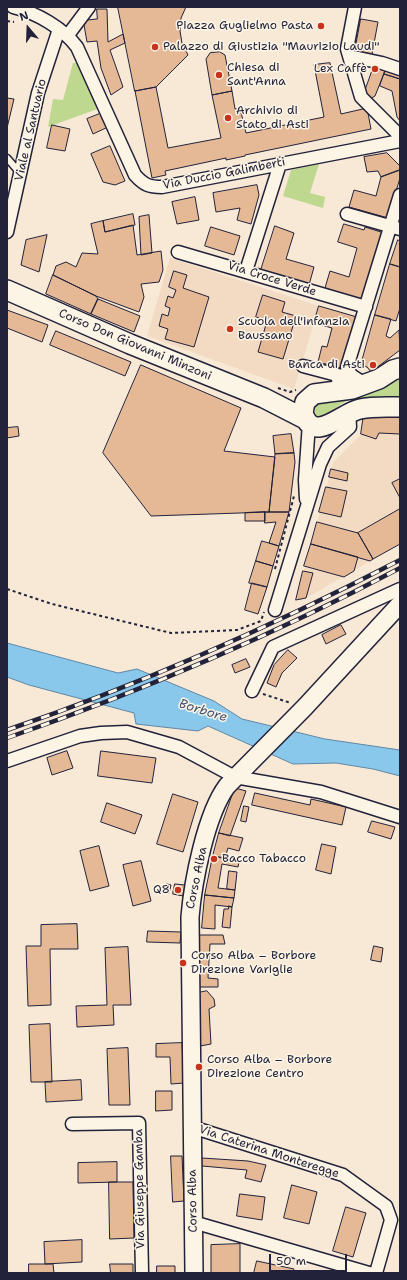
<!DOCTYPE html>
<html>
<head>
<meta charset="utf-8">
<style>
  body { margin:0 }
  #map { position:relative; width:407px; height:1280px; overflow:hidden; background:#f7e9d5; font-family:"Shantell Sans",sans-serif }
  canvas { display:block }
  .frame { position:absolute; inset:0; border:8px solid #22223b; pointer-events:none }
  .north { position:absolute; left:8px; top:8px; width:40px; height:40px; -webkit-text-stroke:3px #fcf5e5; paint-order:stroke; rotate:341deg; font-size:11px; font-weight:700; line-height:16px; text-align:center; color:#22223b }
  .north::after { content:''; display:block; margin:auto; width:14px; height:18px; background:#22223b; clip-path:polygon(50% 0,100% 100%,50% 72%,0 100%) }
  .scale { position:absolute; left:269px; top:1254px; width:78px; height:18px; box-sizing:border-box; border:2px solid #22223b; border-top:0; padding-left:5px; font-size:12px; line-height:14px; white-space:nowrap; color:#22223b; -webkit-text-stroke:3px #fcf5e5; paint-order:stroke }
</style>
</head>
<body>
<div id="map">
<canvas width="407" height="1280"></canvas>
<div class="frame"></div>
<div class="north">N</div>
<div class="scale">50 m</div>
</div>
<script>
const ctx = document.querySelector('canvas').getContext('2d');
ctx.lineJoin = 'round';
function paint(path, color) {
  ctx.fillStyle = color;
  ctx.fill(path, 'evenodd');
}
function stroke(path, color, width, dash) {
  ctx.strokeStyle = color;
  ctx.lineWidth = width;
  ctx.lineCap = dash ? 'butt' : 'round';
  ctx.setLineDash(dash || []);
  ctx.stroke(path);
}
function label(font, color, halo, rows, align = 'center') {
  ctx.font = font + ' "Shantell Sans",sans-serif';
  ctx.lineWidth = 3;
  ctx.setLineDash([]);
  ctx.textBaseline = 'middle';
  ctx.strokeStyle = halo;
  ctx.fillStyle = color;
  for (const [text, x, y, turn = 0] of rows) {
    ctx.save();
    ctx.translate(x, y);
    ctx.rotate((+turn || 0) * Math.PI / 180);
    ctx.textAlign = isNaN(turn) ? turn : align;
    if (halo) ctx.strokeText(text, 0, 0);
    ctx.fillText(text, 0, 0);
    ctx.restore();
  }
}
paint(new Path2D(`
  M170,258L319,306L294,389L147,336Z
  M364,414L400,417V544L306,598L296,600L333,463L361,434Z`), '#f2dbc2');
paint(new Path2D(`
  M73,63H78L100,108L48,127L53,99L63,100Z
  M319,164L310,193L325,197L323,208L283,196L291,170Z
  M400,379V398H357L373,392Z
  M350,399C340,404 326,416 317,416C314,412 314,408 317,404Z`), '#bed88f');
const water = new Path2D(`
  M7,643L118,673L137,669L214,701L242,719L325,739L400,750V776L373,769L336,763L293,764L208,726L198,731L136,724L134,713L29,685L7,677Z`);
paint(water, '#89c8ea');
stroke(water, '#6086a4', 1);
const building = new Path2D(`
  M118,7H186L181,18L180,31L182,43L188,55L156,87L135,91Z
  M97,9H107L108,42L123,34L125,43L110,50L123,87L111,95L101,68L97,41L87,42L84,25L87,20L97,19Z
  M361,19L378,22L372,54L355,51Z
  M220,52L225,55L232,91L212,95L206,59L210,53Z
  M330,63L341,114L367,108L371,129L245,155V156L226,160V158L165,171L166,175L152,178L135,91L156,87L168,148L221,138L212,95L232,91L235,109L240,108L246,133L324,117L314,65Z
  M375,63L387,66L375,96L370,99L365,91Z
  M387,66L400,71V79L384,74Z
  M384,74L400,79V121L397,117L392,91L380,86Z
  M7,98L14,99L7,128Z
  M102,113L108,127L93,134L87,119Z
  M52,125L70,129L65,151L47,148Z
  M110,146L125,181L115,185L103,182L91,154Z
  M387,153L400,166V170L381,177L378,171L367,172L364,157Z
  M400,170V178L388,218L349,207L354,190L376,196L381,177Z
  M257,185L259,195L251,224L237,220L240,208L216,212L213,193Z
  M195,197L199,220L177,224L172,202Z
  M133,214L135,225L105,232L103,221Z
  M149,215L152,253L141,255L139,217Z
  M103,221L105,232L133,225L137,255L161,251L163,270L159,282L141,284L144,297L139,312L96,296L53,275L56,266L66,262L76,267L82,253L98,254L91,224Z
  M344,224L364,230L365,227L384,233L362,304L344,294L325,288L330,271L349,277L357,248L338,242Z
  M275,226L294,233L286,259L314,267L309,285L261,270Z
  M211,227L240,236L234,255L205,246Z
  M47,235L39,272L21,265L26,240Z
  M398,240L400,241V267L390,264Z
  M390,264L400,267V308L396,321L375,315Z
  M174,271L187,275L183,288L209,297L194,347L165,339L168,329L159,326L162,314L168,316L170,308L165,306L168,296L173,298L176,290L169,287Z
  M53,275L96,296L98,299L91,314L46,294Z
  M263,295L285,302L282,312L296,316L283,359L258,352L267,321L256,317Z
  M98,299L140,316L134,332L91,314Z
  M319,306L357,317L341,368L318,362L322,346L327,347L332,328L314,323Z
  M7,310L48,325L42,342L7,328Z
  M375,315L391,319L386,336L390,338L399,330L400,350L371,372L367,367L361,365Z
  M56,331L131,362L125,376L50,345Z
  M141,365L241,408L224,451L275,457L269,512L151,516L103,453Z
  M364,414L400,417V434L379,433L376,439L361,434Z
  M18,427L19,436L7,438V428Z
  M291,434L294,453L275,454L273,436Z
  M294,453L295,462L289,512H269L275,454Z
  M331,469L348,473L347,481L329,477Z
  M400,479V498L392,483Z
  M326,487L347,491L341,517L319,512Z
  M400,509V544L373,559L358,533Z
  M265,512V521H245V513Z
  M265,512H289L279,546L269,543L276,522L265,523Z
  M317,522L358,533L373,559L370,561L311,544Z
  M262,541L279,546L273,566L256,561Z
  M311,544L358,557L354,571L344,577L304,566Z
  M256,561L273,566L267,587L249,583Z
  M303,571L313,573L306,598L296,600Z
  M252,583L267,587L258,614L245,610Z
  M341,625L346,634L326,644L322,635Z
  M288,650L297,658L282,673L276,687L267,683L274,665Z
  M246,659L250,667L235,673L232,665Z
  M67,751L73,768L52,775L47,758Z
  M101,751L156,758L152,783L98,776Z
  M235,788L246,791L230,836L219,833Z
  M255,793L310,805L311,799L346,807L342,825L252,805Z
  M173,794L198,802L183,852L157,844Z
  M107,803L142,815L135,834L101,822Z
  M244,806L249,807L246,822L241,821Z
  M372,821L395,827L391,839L368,832Z
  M219,833L243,838L239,851L228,848L225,858L213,856Z
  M322,844L336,847L331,874L316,870Z
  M99,846L109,886L90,891L80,851Z
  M213,856L239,862L238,867L222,864L218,888L235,890L234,898L205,895Z
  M141,861L151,901L133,906L123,865Z
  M229,871L237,872L235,890L227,889Z
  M167,884L171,885L169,893H165Z
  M175,884L185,885L183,896L173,894Z
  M205,895L234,898L232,907L215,905V929L202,928Z
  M229,906L232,907L230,928L222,927L224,909H228Z
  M77,924L78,949H50L51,1005L28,1006L26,946H41V925Z
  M148,931L181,932L180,943L147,942Z
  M199,935H223L225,944H210L208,978L218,979V987H199Z
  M374,946L383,948L381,962L371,960Z
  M128,947L131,1005H113L114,1025L77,1027L76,1006L107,1005L105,948Z
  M207,991L214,999L215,1006L209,1009L211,1044L200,1046L198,993Z
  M50,1024L52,1082H31L29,1025Z
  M182,1043L184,1083L171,1084L170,1057H156V1044Z
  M128,1048L130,1105H109L107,1049Z
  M81,1080L82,1100L46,1102L45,1082Z
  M156,1091H172V1110L156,1111Z
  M171,1156H182L184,1201L173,1202Z
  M202,1158L248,1161L266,1165L261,1182L245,1178L247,1170L202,1166Z
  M117,1162V1182L78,1183V1163Z
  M109,1182H133L134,1238L110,1239Z
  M292,1185L317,1192L309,1224L284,1218Z
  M240,1194L265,1197L262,1220L237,1216Z
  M346,1207L366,1213L353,1257L333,1251Z
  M82,1240V1262L45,1264L44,1242Z
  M240,1244V1273H211V1245Z
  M257,1261L294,1269L293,1273H254Z
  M29,1264H53L54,1273H29Z
  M110,1264H133V1273H111Z
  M157,1266H175V1273H157Z`);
paint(building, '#e5b995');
stroke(building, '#22223b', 1);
const lane = new Path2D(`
  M7,158L20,173`);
const street = new Path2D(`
  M13,7C37,13 63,28 77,47L135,175C144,185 149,187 162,187L400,141
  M355,7L347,49L361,97L400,136
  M68,35L89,7
  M349,56L382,63L400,69
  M347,214L400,229
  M7,232L38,93L59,29
  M178,252L366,307
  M246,271L280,164
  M303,366L337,375
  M365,384L351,375L347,367L400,195
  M337,392L339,384L337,375L355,378
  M306,499L305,480L309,423
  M275,610L320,464L328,447L350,427L349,412
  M252,691L273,647L400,589
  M7,761L80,736L101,733L127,732L179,747L235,777L321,792L400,817
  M72,1124L139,1123L142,1273
  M192,1127L343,1175L386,1206L391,1220L376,1273
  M193,1222L369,1273`);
const secondary = new Path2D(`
  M194,1273L190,917C193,881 206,814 227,786L305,707L400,604`);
const primary = new Path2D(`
  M7,290L130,344L264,398L305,419
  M400,368L393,370L379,379L352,389L314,394L305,402L303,413C314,445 341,413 360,409C373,406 387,407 400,407`);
stroke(lane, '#22223b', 9);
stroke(street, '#22223b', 15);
stroke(secondary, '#22223b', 20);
stroke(primary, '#22223b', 22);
stroke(new Path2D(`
  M7,21L14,22
  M278,388L290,392L296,390
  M275,569L294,496
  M7,589L52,604L171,633L237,630L261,621L264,612
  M263,694L291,703`), '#22223b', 2, [3, 3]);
stroke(lane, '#fcf5e5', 6);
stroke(street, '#fcf5e5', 12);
stroke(secondary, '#fcf5e5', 17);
stroke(primary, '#fcf5e5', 19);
const rail = new Path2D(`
  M7,730C142,684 273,626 400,560
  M7,738C142,691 274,635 400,568`);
stroke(rail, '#22223b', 4.5);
stroke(rail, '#fcf5e5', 3, [9]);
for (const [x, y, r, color] of [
  [321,26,4,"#c8321e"],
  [155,47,4,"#c8321e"],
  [375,69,4,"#c8321e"],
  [219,75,4,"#c8321e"],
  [228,118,4,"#c8321e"],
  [230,329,4,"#c8321e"],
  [373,365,4,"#c8321e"],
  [214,859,4,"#c8321e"],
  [178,890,4,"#c8321e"],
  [183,963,4,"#c8321e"],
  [199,1067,4,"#c8321e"]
]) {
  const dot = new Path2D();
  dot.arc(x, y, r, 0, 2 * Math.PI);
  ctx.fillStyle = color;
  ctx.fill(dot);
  stroke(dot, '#fcf5e5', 1.5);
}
label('12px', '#22223b', '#fcf5e5', [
  ["Piazza Guglielmo Pasta",313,26,"right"],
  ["Palazzo di Giustizia \"Maurizio Laudi\"",163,47],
  ["Chiesa di",227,68],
  ["Sant'Anna",227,82],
  ["Lex Caffè",367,69,"right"],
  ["Archivio di",236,111],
  ["Stato di Asti",236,125],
  ["Scuola dell'infanzia",238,322],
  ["Baussano",238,336],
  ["Banca di Asti",365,365,"right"],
  ["Bacco Tabacco",222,859],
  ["Q8",170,890,"right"],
  ["Corso Alba – Borbore",191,956],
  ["Direzione Variglie",191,970],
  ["Corso Alba – Borbore",207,1060],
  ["Direzione Centro",207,1074]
], 'left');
label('12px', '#22223b', '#fcf5e5', [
  ["Viale al Santuario",31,130,-77],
  ["Via Duccio Galimberti",224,174,-11],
  ["Via Croce Verde",272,279,17],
  ["Corso Don Giovanni Minzoni",135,345,23],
  ["Corso Alba",197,878,-78],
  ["Via Caterina Monteregge",269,1152,18],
  ["Via Giuseppe Gamba",140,1189,-91],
  ["Corso Alba",193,1201,-91]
]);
label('italic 13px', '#415470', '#fcf5e5', [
  ["Borbore",203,711,17]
]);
</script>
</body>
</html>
